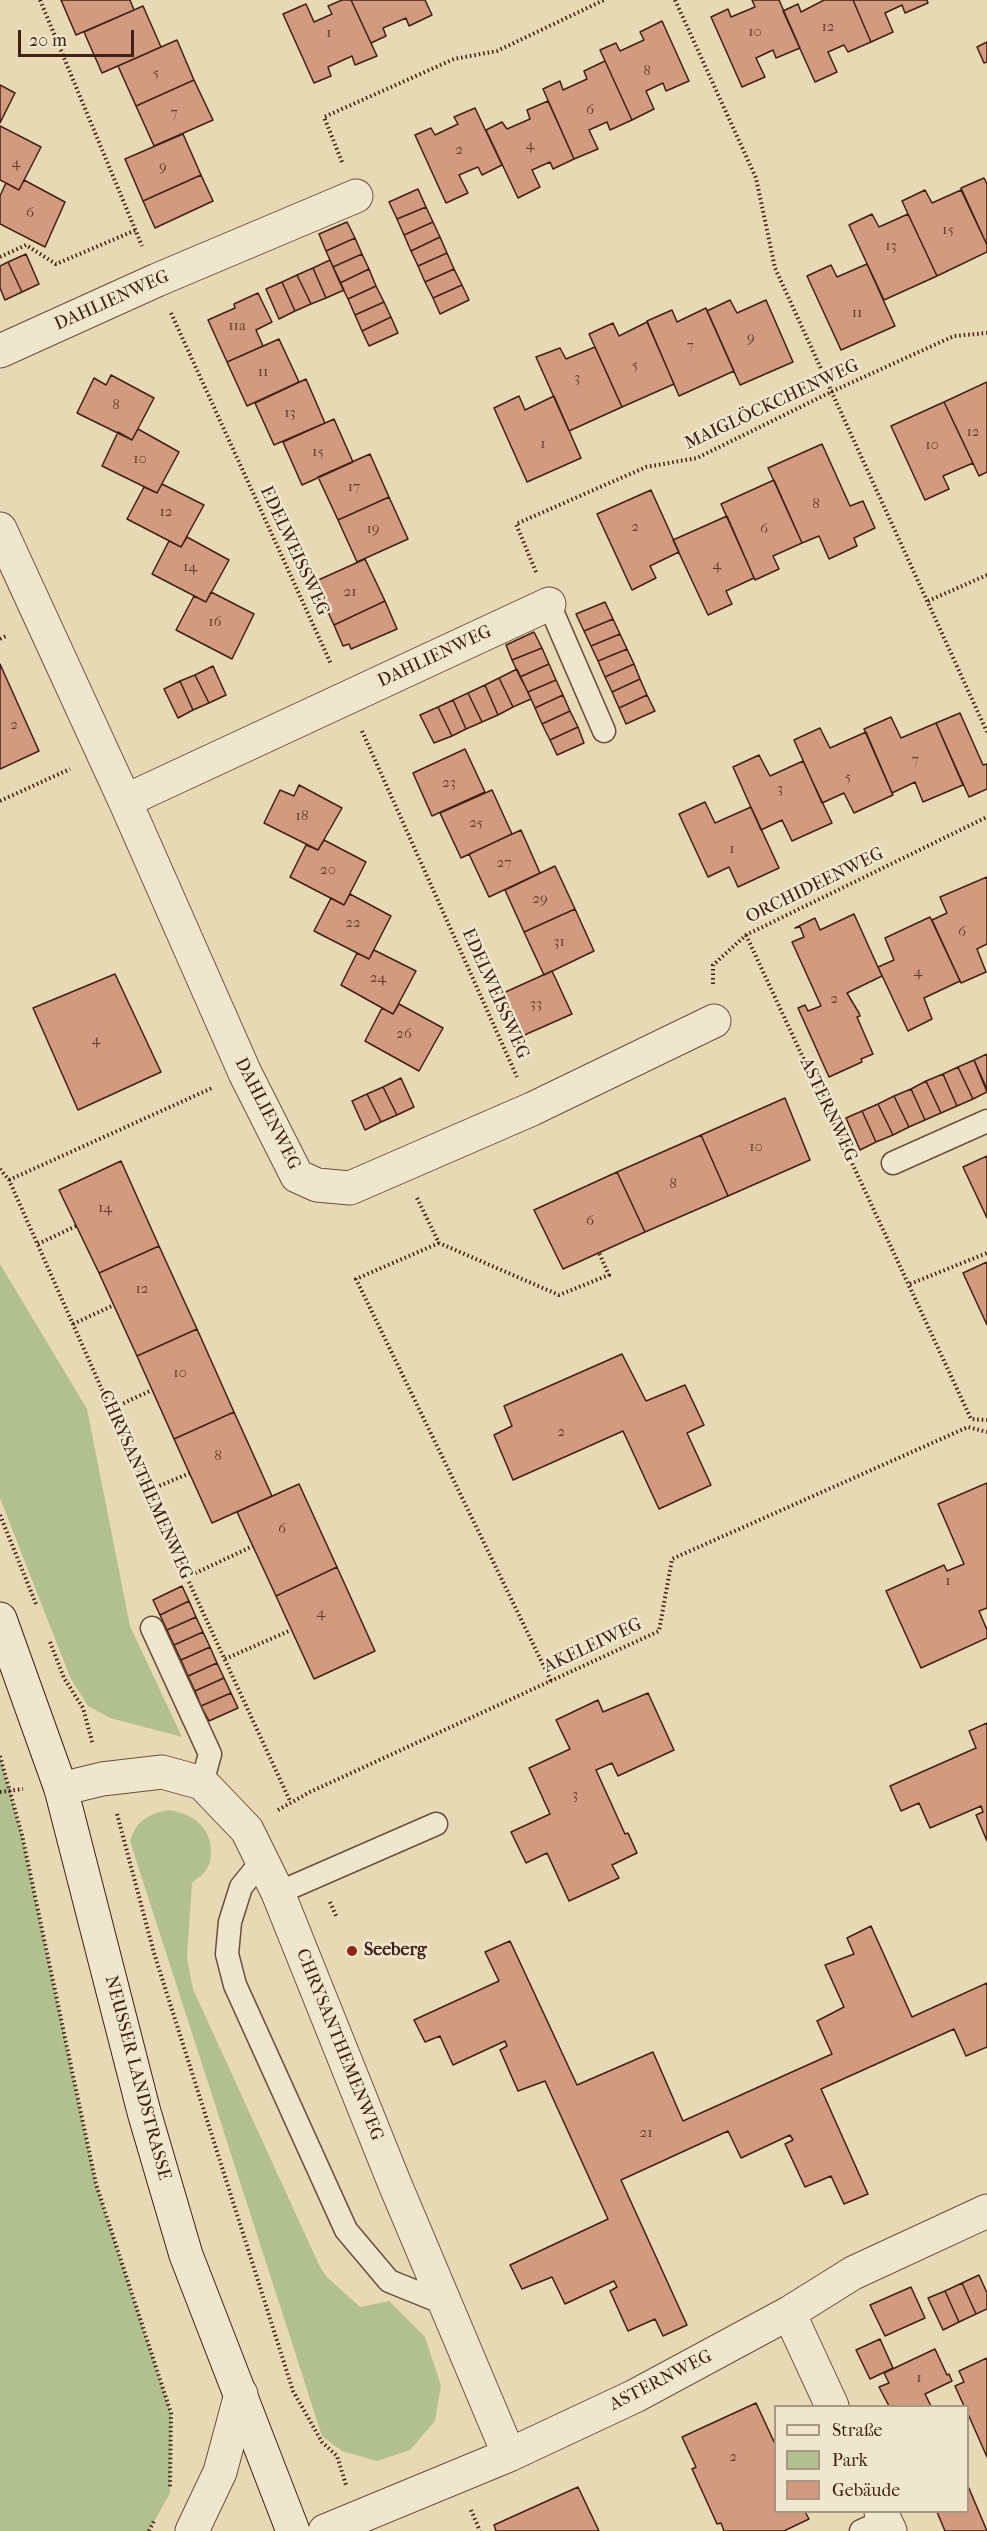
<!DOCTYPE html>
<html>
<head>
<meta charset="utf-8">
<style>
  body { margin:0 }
  #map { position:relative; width:987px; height:2531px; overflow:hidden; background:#e7d9b4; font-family:"IM FELL French Canon",serif }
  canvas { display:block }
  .legend { position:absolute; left:774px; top:2405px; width:195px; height:108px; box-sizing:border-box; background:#efe6ce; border:2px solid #aa9783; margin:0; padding:8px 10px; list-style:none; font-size:18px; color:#422013 }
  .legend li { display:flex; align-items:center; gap:12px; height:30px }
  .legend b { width:30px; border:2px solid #aa9783 }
  .scale { position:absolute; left:18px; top:30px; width:116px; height:27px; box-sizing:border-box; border:3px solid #422013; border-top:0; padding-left:8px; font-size:18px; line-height:21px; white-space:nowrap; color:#422013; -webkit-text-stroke:4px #efe6ce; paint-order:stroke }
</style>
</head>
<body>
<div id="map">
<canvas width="987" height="2531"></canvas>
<ul class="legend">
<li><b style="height:8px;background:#efe6ce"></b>Straße</li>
<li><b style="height:16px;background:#b2c090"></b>Park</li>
<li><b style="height:16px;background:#d29a7e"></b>Gebäude</li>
</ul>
<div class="scale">20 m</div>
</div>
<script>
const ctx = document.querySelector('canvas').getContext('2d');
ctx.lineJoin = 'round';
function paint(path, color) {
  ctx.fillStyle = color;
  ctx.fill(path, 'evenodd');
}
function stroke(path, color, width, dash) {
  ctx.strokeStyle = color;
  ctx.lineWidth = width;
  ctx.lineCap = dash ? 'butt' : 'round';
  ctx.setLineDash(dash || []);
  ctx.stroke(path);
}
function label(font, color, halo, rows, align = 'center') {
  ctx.font = font + ' "IM FELL French Canon",serif';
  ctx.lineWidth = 5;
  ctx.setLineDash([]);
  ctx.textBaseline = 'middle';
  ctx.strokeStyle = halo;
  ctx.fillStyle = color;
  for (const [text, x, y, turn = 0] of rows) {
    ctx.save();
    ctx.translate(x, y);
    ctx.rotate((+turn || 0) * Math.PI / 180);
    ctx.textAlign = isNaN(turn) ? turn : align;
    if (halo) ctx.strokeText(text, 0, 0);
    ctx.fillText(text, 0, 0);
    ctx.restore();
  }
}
paint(new Path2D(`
  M0,1264L87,1409L130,1626L182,1737L110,1718L88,1706L70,1677L0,1498Z
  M0,1756L22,1835L96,2184L171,2413L170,2493L149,2531H0Z
  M169,1810C192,1814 211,1826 211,1852C211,1858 210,1865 206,1870C203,1875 196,1879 192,1883L187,1958L193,1989L320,2267L327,2277L360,2307L389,2301L425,2337L441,2385L435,2421L410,2450L377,2461L342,2451L322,2436L130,1841C137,1820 148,1814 169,1810Z`), '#b2c090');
const building = new Path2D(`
  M61,0H130L134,10L76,35Z
  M342,0H351L377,56L355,65L352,56L328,67L331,76L314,83L283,14L306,4L314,22L332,14L328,6Z
  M351,0H425L432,15L409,26L406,18L383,28L386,36L371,43Z
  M752,0H779L800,48L776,58L773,50L756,58L765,77L742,87L711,17L728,9L731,17L755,7Z
  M824,0H853L871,42L848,52L844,45L828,52L837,72L815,82L783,11L798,4L801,12Z
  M853,0H927L928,3L905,13L902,5L885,13L893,32L871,42Z
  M143,6L161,47L102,73L84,32Z
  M662,21L689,81L666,91L663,83L646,91L654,109L632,120L600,50L616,43L620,51L644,40L640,32Z
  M177,40L194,80L136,106L118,66Z
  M987,42V62L984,63L977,47Z
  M605,61L632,120L610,130L607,122L589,130L598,149L574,159L543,89L560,81L563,90L587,79L584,71Z
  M194,80L213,120L154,146L136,106Z
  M0,85L15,93L0,123Z
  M548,101L574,159L553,169L550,162L532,170L540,187L518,198L486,130L502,122L507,129L530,119L527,110Z
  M475,108L502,165L482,175L478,167L459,175L468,193L446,203L415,135L431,128L435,135L458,124L454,117Z
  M0,126L41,147L19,190L0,180Z
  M183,134L201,175L143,201L125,159Z
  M201,175L213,201L155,228L143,201Z
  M984,178L987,184V245L961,188Z
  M24,180L65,202L45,247L0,224V196L6,183L19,190Z
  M418,189L426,207L397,219L389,202Z
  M925,190L932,203L961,190L987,245V252L937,276L902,201Z
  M426,207L433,222L404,235L397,219Z
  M872,214L879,227L908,214L937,276L884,300L849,225Z
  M347,222L355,238L326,251L319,234Z
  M433,222L440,237L411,251L404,235Z
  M440,237L447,253L418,266L411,251Z
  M355,238L362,254L333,267L326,251Z
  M447,253L454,269L425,282L418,266Z
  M26,254L39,284L22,292L8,262Z
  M362,254L369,269L340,283L333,267Z
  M330,260L344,290L326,298L313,268Z
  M8,262L22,292L5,300L0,288V266Z
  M867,264L895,326L841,350L807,276L831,265L837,277Z
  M313,268L326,298L311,304L297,275Z
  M369,269L376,286L348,299L340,283Z
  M454,269L462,285L433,298L425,282Z
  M297,275L311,304L295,311L282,282Z
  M282,282L295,311L279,319L266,289Z
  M462,285L469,300L440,314L433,298Z
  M376,286L384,302L355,315L348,299Z
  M258,293L272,322L256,330L263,346L227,362L208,320L235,308L234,304Z
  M730,300L737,313L766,300L793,362L740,385L707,311Z
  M384,302L391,317L362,331L355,315Z
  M706,308L734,371L679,396L647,321L672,310L677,322Z
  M391,317L398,333L369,346L362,331Z
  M647,322L674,384L622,407L589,334L613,323L619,336Z
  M279,339L299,382L247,406L227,362Z
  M595,347L622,407L569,431L536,357L560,348L566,359Z
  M111,375L154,398L132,440L77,413L94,378L106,385Z
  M306,379L325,423L274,445L255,403Z
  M987,382V472L979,476L944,402Z
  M519,396L525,410L554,396L581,458L527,482L494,408Z
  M944,402L973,463L943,476L949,489L925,500L891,426Z
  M334,419L353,462L302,485L283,442Z
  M138,429L179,452L157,493L102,466L118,432L132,440Z
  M822,444L850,506L863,501L875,528L854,538L857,546L829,559L819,536L802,543L768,468Z
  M370,454L389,497L338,520L318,477Z
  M774,480L802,543L773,556L779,569L755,580L721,504Z
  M162,484L204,505L181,547L127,519L144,487L157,493Z
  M651,490L679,552L650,566L656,578L632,590L597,514Z
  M389,497L408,539L357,562L338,520Z
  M727,516L754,578L726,591L732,604L708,615L673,540Z
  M187,537L229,560L206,602L152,574L169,541L181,547Z
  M365,559L385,601L334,625L314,582Z
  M211,592L254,614L232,659L176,630L194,596L206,602Z
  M385,601L397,629L351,649L349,644L343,646L334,625Z
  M605,602L613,619L584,631L576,614Z
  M613,619L620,634L591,646L584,631Z
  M534,632L542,648L512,660L506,645Z
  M620,634L627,649L598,661L591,646Z
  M542,648L549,664L520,677L512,660Z
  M627,649L634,664L605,677L598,661Z
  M0,664L39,751L0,769Z
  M549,664L556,680L528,692L520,677Z
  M634,664L640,679L612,692L605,677Z
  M213,666L226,695L209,703L195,675Z
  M517,669L531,699L513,707L499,678Z
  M195,675L209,703L193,710L180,681Z
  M499,678L513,707L498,715L485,685Z
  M640,679L647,695L619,708L612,692Z
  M556,680L563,695L535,708L528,692Z
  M180,681L193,710L178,718L164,689Z
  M485,685L498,715L482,722L468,693Z
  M468,693L482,722L466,729L453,700Z
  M563,695L570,711L542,724L535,708Z
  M647,695L655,711L626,724L619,708Z
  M453,700L466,729L452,736L438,707Z
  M438,707L452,736L434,743L420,715Z
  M570,711L578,727L550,740L542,724Z
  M960,713L983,765L987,764V789L969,797L936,723Z
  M891,717L901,738L936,723L963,785L923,802L915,782L892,793L864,729Z
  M578,727L584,743L557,755L550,740Z
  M820,728L830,748L866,732L893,795L854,813L844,793L822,803L794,740Z
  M465,749L485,792L432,816L413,773Z
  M759,755L770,776L803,761L832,823L792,841L782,820L761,830L733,767Z
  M299,785L342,808L318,850L264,823L280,790L294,796Z
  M492,790L512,834L461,858L440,813Z
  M705,802L715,823L751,807L779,868L738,887L729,867L708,877L679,814Z
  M521,830L540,873L489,897L469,854Z
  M324,840L366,862L344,905L290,877L306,845L318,850Z
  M555,866L575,909L524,932L505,890Z
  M987,877V944L977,949L986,972L961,983L932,920L947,913L940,897Z
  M350,894L391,916L369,959L314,931L331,898L344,905Z
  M575,909L594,951L544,975L524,932Z
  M854,914L882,976L847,993L859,1013L860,1016L857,1017L873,1054L861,1059L862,1062L829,1077L798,1008L805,1005L808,1011L821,1006L792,942L804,937L800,927L795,928L815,918L820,930Z
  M930,917L960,981L924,998L932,1019L908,1031L878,967L894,960L885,938Z
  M374,950L416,971L393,1014L341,985L357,953L369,959Z
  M552,971L572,1014L520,1037L501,994Z
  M115,974L161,1072L78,1110L33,1008Z
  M399,1004L443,1028L419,1071L365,1041L382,1008L393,1014Z
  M987,1054V1089L974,1060Z
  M974,1060L987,1092L973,1099L958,1067Z
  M958,1067L973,1099L957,1106L943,1074Z
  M943,1074L957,1106L941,1113L926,1081Z
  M401,1078L414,1107L397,1115L383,1087Z
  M926,1081L941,1113L925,1120L911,1089Z
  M383,1087L397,1115L381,1122L367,1094Z
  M911,1089L925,1120L909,1127L894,1096Z
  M367,1094L381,1122L365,1130L352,1101Z
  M894,1096L909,1127L893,1135L878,1104Z
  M785,1098L810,1160L728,1196L701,1135Z
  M878,1104L893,1135L876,1142L862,1111Z
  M862,1111L876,1142L860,1150L846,1118Z
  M701,1135L728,1196L645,1232L617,1172Z
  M987,1156V1218L963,1167Z
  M121,1161L159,1246L99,1273L59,1190Z
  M617,1172L645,1232L563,1269L534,1210Z
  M159,1246L197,1329L137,1356L99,1273Z
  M987,1262V1325L963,1273Z
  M197,1329L234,1412L174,1439L137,1356Z
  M622,1354L646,1401L685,1385L704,1425L687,1433L711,1485L659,1509L623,1431L513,1480L494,1435L512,1426L504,1406Z
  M234,1412L272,1496L212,1523L174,1439Z
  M987,1483V1608L979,1611L987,1630V1638L921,1668L886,1591L944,1565L947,1571L964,1564L938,1504Z
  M299,1484L337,1567L276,1596L237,1512Z
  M337,1567L375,1651L314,1679L276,1596Z
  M182,1586L189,1601L160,1615L153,1600Z
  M189,1601L196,1617L167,1630L160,1615Z
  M196,1617L203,1632L174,1645L167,1630Z
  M203,1632L210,1647L181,1660L174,1645Z
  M210,1647L217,1663L188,1676L181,1660Z
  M217,1663L224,1678L195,1691L188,1676Z
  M224,1678L231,1693L201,1706L195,1691Z
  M231,1693L238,1708L209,1721L201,1706Z
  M648,1693L674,1750L618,1776L612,1763L596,1770L625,1834L628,1833L637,1853L612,1865L619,1878L569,1901L547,1853L526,1863L511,1832L550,1814L529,1768L570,1749L556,1720L598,1700L603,1712Z
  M987,1723V1841L976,1815L983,1812L981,1806L930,1828L919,1803L901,1811L890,1786L976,1748L969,1731Z
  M871,1926L912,2017L987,1983V2047L966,2056L954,2029L821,2089L868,2194L844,2204L831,2176L805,2187L785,2144L793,2140L790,2135L741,2158L728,2131L621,2180L687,2325L663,2336L655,2319L628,2331L610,2291L617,2287L614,2281L565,2304L552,2277L522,2289L510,2265L608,2219L545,2081L518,2091L500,2050L507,2046L505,2041L453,2065L440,2036L425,2042L414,2020L499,1981L485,1952L510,1941L577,2085L653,2052L683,2121L832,2054L817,2021L844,2007L825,1965L854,1954L847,1938Z
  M979,2275L987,2293V2309L976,2314L962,2283Z
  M962,2283L976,2314L959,2322L945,2291Z
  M911,2287L925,2318L885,2336L870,2305Z
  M945,2291L959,2322L943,2330L928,2298Z
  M880,2339L893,2368L870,2379L856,2350Z
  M935,2349L947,2375L949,2374L952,2381L925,2394L931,2406H889L879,2387L889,2383L884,2373Z
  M987,2358V2457L968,2414V2406H964L955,2386L964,2382L959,2371Z
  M756,2403L776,2446V2512H805L809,2519L784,2531H724L721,2523L717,2524L692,2469L696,2467L682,2437Z
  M968,2486L987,2531H945L937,2512H968Z
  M578,2487L599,2531H496L494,2525Z`);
paint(building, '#d29a7e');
stroke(building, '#422013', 1.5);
const service = new Path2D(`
  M549,604L604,731
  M893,1163L987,1121
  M152,1628L210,1754L202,1783
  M262,1861L241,1887L230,1922L227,1954L235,1985L346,2230L389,2281L446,2304
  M278,1893L436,1824
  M861,2531L885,2520`);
const minor = new Path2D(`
  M0,351L157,280L356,196
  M0,529L125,801L245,1073L297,1176L317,1185L350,1188L532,1109L714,1021
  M125,801L549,604
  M61,1789L102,1779L162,1772L202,1783L247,1830L278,1893L394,2182L509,2455
  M789,2313L832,2406
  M881,2512L890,2531
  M192,2531L220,2472L241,2394
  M325,2531L509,2455L635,2396L789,2313L853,2273L987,2211`);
const secondary = new Path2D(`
  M0,1619L61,1789L144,2112L186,2255L293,2531`);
stroke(service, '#6b4e3b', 25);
stroke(minor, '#6b4e3b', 35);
stroke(secondary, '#422013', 35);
stroke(new Path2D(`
  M40,0L142,246
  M675,0L756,178L775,268L987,732
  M342,162L324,117L454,59L497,51L604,0
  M0,257L26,245L56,264L136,230
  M171,313L331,664
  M536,572L516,524L646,467L697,458L833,391L954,336L987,333
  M928,601L987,575
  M0,639L8,635
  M362,731L517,1077
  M0,801L70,769
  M746,935L971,1419L987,1420
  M713,984V965L746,935L987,817
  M0,1169L9,1180L147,1491L290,1801
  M9,1180L212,1088
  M417,1198L439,1243L559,1295L609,1275L599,1253
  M439,1243L356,1279L551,1681
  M38,1244L76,1226
  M910,1284L987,1253
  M73,1324L114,1305
  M111,1409L152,1390
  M147,1491L190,1473
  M0,1515L36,1604
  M187,1577L253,1546
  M50,1642L64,1678L83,1708L93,1745
  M225,1659L291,1630
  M0,1756L22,1835L96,2184L171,2413L170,2489
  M0,1792L23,1789
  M278,1810L310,1792L659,1631L672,1559L968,1427L987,1432
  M117,1814L154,1953L293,2391L322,2442L337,2456L346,2485
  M330,1902L337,1918
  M471,2510L480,2531
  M149,2531L155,2519`), '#422013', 4, [1.5, 3]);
stroke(service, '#efe6ce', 22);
stroke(minor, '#efe6ce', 33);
stroke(secondary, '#efe6ce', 33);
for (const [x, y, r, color] of [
  [352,1951,6,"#8f2418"]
]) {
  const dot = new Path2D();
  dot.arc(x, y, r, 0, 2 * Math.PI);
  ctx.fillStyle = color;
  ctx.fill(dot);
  stroke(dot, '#efe6ce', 2);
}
label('15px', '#663e2e', null, [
  ["12",828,27],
  ["10",755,32],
  ["1",329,33],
  ["8",647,71],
  ["5",156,73],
  ["6",590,110],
  ["7",174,113],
  ["4",530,145],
  ["2",459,150],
  ["4",16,163],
  ["9",163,167],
  ["6",30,213],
  ["15",948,230],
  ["13",891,246],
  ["11",857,313],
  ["11a",237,326],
  ["9",751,338],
  ["7",690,346],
  ["5",635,365],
  ["11",263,372],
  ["3",577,378],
  ["8",116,405],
  ["13",290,413],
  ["12",973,432],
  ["1",543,444],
  ["10",932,445],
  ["15",318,452],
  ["10",140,459],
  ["17",354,487],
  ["8",816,504],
  ["12",166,512],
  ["2",635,527],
  ["19",373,529],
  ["6",764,529],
  ["4",717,565],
  ["14",190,567],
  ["21",350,592],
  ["16",215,622],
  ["2",14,725],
  ["7",915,760],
  ["5",848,777],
  ["23",449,783],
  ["3",780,789],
  ["18",302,816],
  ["25",476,823],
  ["1",732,849],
  ["27",504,863],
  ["20",328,870],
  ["29",540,899],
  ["22",353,923],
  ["6",962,932],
  ["31",559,942],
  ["4",918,972],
  ["24",378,978],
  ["2",834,999],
  ["33",536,1004],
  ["26",404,1034],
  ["4",96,1040],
  ["10",756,1147],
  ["8",673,1184],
  ["14",105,1208],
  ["6",590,1221],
  ["12",142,1289],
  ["10",180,1373],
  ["2",561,1432],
  ["8",218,1456],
  ["6",282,1529],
  ["1",948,1581],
  ["4",321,1613],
  ["3",575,1795],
  ["21",646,2133],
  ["1",919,2378],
  ["2",733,2457]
]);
label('18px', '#422013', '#efe6ce', [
  ["DAHLIENWEG",112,301,-24],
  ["MAIGLÖCKCHENWEG",772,405,-25],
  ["EDELWEISSWEG",294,551,65],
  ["DAHLIENWEG",435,657,-25],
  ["ORCHIDEENWEG",815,886,-26],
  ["EDELWEISSWEG",495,994,66],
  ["ASTERNWEG",828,1110,65],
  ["DAHLIENWEG",267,1114,63],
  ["CHRYSANTHEMENWEG",145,1485,66],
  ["AKELEIWEG",593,1646,-25],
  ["CHRYSANTHEMENWEG",339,2045,68],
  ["NEUSSER LANDSTRASSE",137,2078,75],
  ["ASTERNWEG",661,2381,-27]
]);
label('bold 18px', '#422013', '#efe6ce', [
  ["Seeberg",364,1951]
], 'left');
</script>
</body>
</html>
